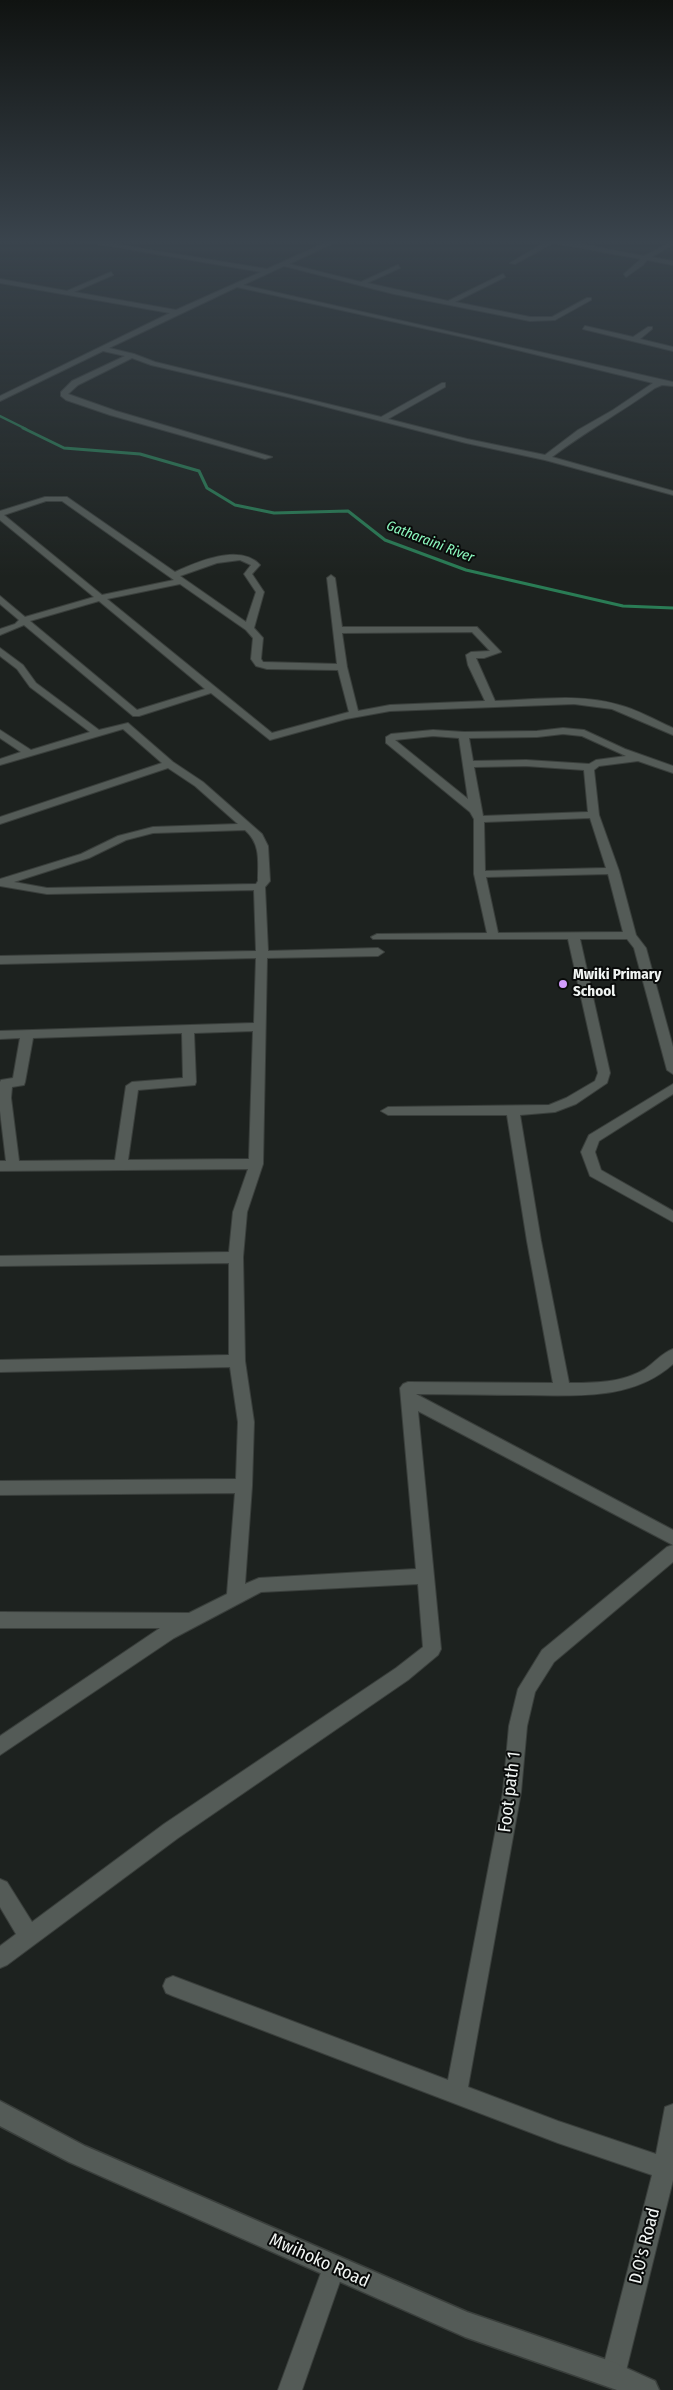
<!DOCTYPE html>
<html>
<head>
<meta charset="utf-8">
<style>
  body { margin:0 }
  canvas { display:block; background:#1d221f }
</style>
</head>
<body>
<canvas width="673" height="2390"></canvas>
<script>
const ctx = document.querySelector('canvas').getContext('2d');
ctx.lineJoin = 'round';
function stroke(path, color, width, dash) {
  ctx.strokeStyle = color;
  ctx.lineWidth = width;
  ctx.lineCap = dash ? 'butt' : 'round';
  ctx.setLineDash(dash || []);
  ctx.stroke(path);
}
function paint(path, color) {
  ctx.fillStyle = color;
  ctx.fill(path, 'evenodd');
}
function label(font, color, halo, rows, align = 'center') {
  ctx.font = font + ' "Fira Sans Condensed",sans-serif';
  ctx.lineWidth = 4;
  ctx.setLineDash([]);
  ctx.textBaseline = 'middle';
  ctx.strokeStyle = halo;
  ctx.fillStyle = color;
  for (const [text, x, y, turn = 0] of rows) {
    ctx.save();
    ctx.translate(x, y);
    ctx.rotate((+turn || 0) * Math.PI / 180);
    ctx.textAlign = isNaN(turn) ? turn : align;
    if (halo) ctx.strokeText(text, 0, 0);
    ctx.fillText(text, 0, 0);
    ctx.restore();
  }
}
stroke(new Path2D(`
  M0,416L26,429`), '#2a7c55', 2.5);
stroke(new Path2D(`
  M23,428L64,448L140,454L199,471L207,488L235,505L274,513L348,511L385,540L466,570L623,606L673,608`), '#2a7c55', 3);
const minor = new Path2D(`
  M80,241H96L267,269L329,241H338L289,264L361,282L398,265L400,268L367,283L448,301L503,274L505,277L455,302L530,317H552L587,298H591V300L555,320L530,321L394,294L284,266L243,285L673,382V386L662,385L655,388C621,412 585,432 552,457L673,491V495L545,460L466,443L292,398L151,365L132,358L78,385L68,394L116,411L272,457L265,459L110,415L66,400L61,396V392L72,381L125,356L103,351L0,401V396L170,313L0,283V279L67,291L111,272L113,275L74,292L176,310L261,272ZM237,287L472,339L653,383L613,410L578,430L545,455L467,439L388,419L445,387V383H442L381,417L155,362L134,354L109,348Z
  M547,241H566L644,256L673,241V245L651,257L673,261V265L647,260L643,265L626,277L624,274L641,259L553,243L515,264L510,263Z
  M585,326L633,337L648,327H652V329L640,339L673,347V351L583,329Z
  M45,497H67L175,572C197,562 240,543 260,565L252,574L264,592L254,628L263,638L261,659L263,662L337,664L327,578L331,575L335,578L342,627H477L501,652L484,658H476L495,701C536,700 579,693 619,705C638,710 655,720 673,728V735L612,709L574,704L390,711L346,719L270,740L211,693L139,716H133L24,625L0,635V629L15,624L19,620L0,604V596L25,617L94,597L0,520V511ZM46,501H62L174,580L102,595L4,515ZM240,560L251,565L244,574L256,592L246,622L180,576L217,563ZM180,584L246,630L253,638L251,659L256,666L267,669L338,670L349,712L272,733L107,599ZM99,601L205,689L137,710L30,621ZM472,632L490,651L471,652L466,655L468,665L485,701L390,705L358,711L347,667L342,633Z
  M0,648L23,665L36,683L99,730L128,723L173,762L203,782L262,834L268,846L270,881L265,887L268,951L378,948L384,952L378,956L267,958L263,1164L247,1212L243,1257L245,1361L254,1422L252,1486L245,1584L259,1578L416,1569L400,1388L403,1384L408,1382L553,1383L527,1241L507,1115H388L381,1111L388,1107L549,1105L566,1098L595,1081L598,1073L568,939H373L371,937L377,934L487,933L474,874V819L470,812L386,743V737L391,734L433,730L464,732L537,731L563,728L584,730L625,749L673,766V773L638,761L599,766L594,770L599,815L619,871L636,935L646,948L673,1047V1074L667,1070L634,948L627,939H580L610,1073L607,1083L576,1104L555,1112L520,1115L541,1241L569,1383C594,1383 622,1383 645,1369C654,1363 662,1353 673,1349V1364C631,1402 572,1395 520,1395C485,1395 451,1394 416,1394L673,1530V1562L554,1662L535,1692L527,1726L521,1792L468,2087L558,2121L656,2154L665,2107L673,2104V2180L625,2375L621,2383L613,2387L605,2383L601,2375L652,2175L558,2143L173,1996L166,1993L163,1986L166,1979L173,1976L448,2080L503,1792L509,1726L518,1689L542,1650L667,1547L673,1545L418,1411L441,1649L438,1655L408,1680L178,1838L7,1965L0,1968V1946L16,1934L0,1907V1879L7,1882L32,1922L164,1824L396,1668L423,1647L418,1584L261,1592L174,1638L0,1755V1736L160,1628H0V1612L189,1613L227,1594L235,1493L0,1495V1481L236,1479L238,1422L230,1367L0,1372V1360L229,1355V1263L0,1266V1256L229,1252L233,1212L248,1169L0,1171V1161H6L0,1111V1082L1,1080L13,1078L20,1038L0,1039V1031L254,1023L256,958L0,964V956L256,951L254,890L47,894L0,886V879L81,854L118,836L153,827L238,824L195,786L168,768L0,824V817L162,763L123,729L0,765V759L21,752L0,738V730L31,750L90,732L30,687L17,669L0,656ZM563,734L582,736L626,756L596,760L589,764L526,760L473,761L469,738L537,737ZM433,736L459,738L468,799L395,740ZM526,766L584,770L588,812L483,816L474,767ZM590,818L606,868L485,871L484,822ZM245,830C261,844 258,861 258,881L256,884L47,888L14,882L89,858L126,840L153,833ZM608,874L623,932L498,933L486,877ZM253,1031L249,1159L128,1160L138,1090L195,1085L196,1082L194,1033ZM182,1033L183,1078L132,1082L126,1086L115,1160L19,1161L11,1098L12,1087L24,1085L25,1082L33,1038Z
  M673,1084V1094L599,1141L595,1152L601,1170L673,1211V1222L590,1176L581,1152L589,1135Z
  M334,2256L342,2259L345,2267L302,2390H278L326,2259Z`);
const tertiary = new Path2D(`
  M0,2101L85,2146L467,2312L613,2362L655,2381L659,2390H617L465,2337L69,2162L0,2126Z`);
stroke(minor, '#3a3f3c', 2);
stroke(tertiary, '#3a3f3c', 3);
paint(minor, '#545b57');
paint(tertiary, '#545b57');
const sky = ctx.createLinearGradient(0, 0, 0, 576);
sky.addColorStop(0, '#101311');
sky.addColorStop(0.42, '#3a444d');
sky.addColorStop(1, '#3a444d00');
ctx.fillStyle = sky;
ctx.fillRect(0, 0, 673, 576);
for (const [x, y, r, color] of [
  [563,984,5,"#d29cfd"]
]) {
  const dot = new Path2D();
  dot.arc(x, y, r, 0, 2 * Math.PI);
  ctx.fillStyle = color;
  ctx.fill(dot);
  stroke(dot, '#090b0a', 2);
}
label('italic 14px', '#8dfac0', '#090b0a', [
  ["Gatharaini River",430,542,21]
]);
label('bold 15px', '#f0f4f2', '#090b0a', [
  ["Mwiki Primary",573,975],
  ["School",573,992]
], 'left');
label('18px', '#f0f4f2', '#090b0a', [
  ["Foot path 1",510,1792,-83],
  ["D.O's Road",645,2246,-76],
  ["Mwihoko Road",319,2261,24]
]);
</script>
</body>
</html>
